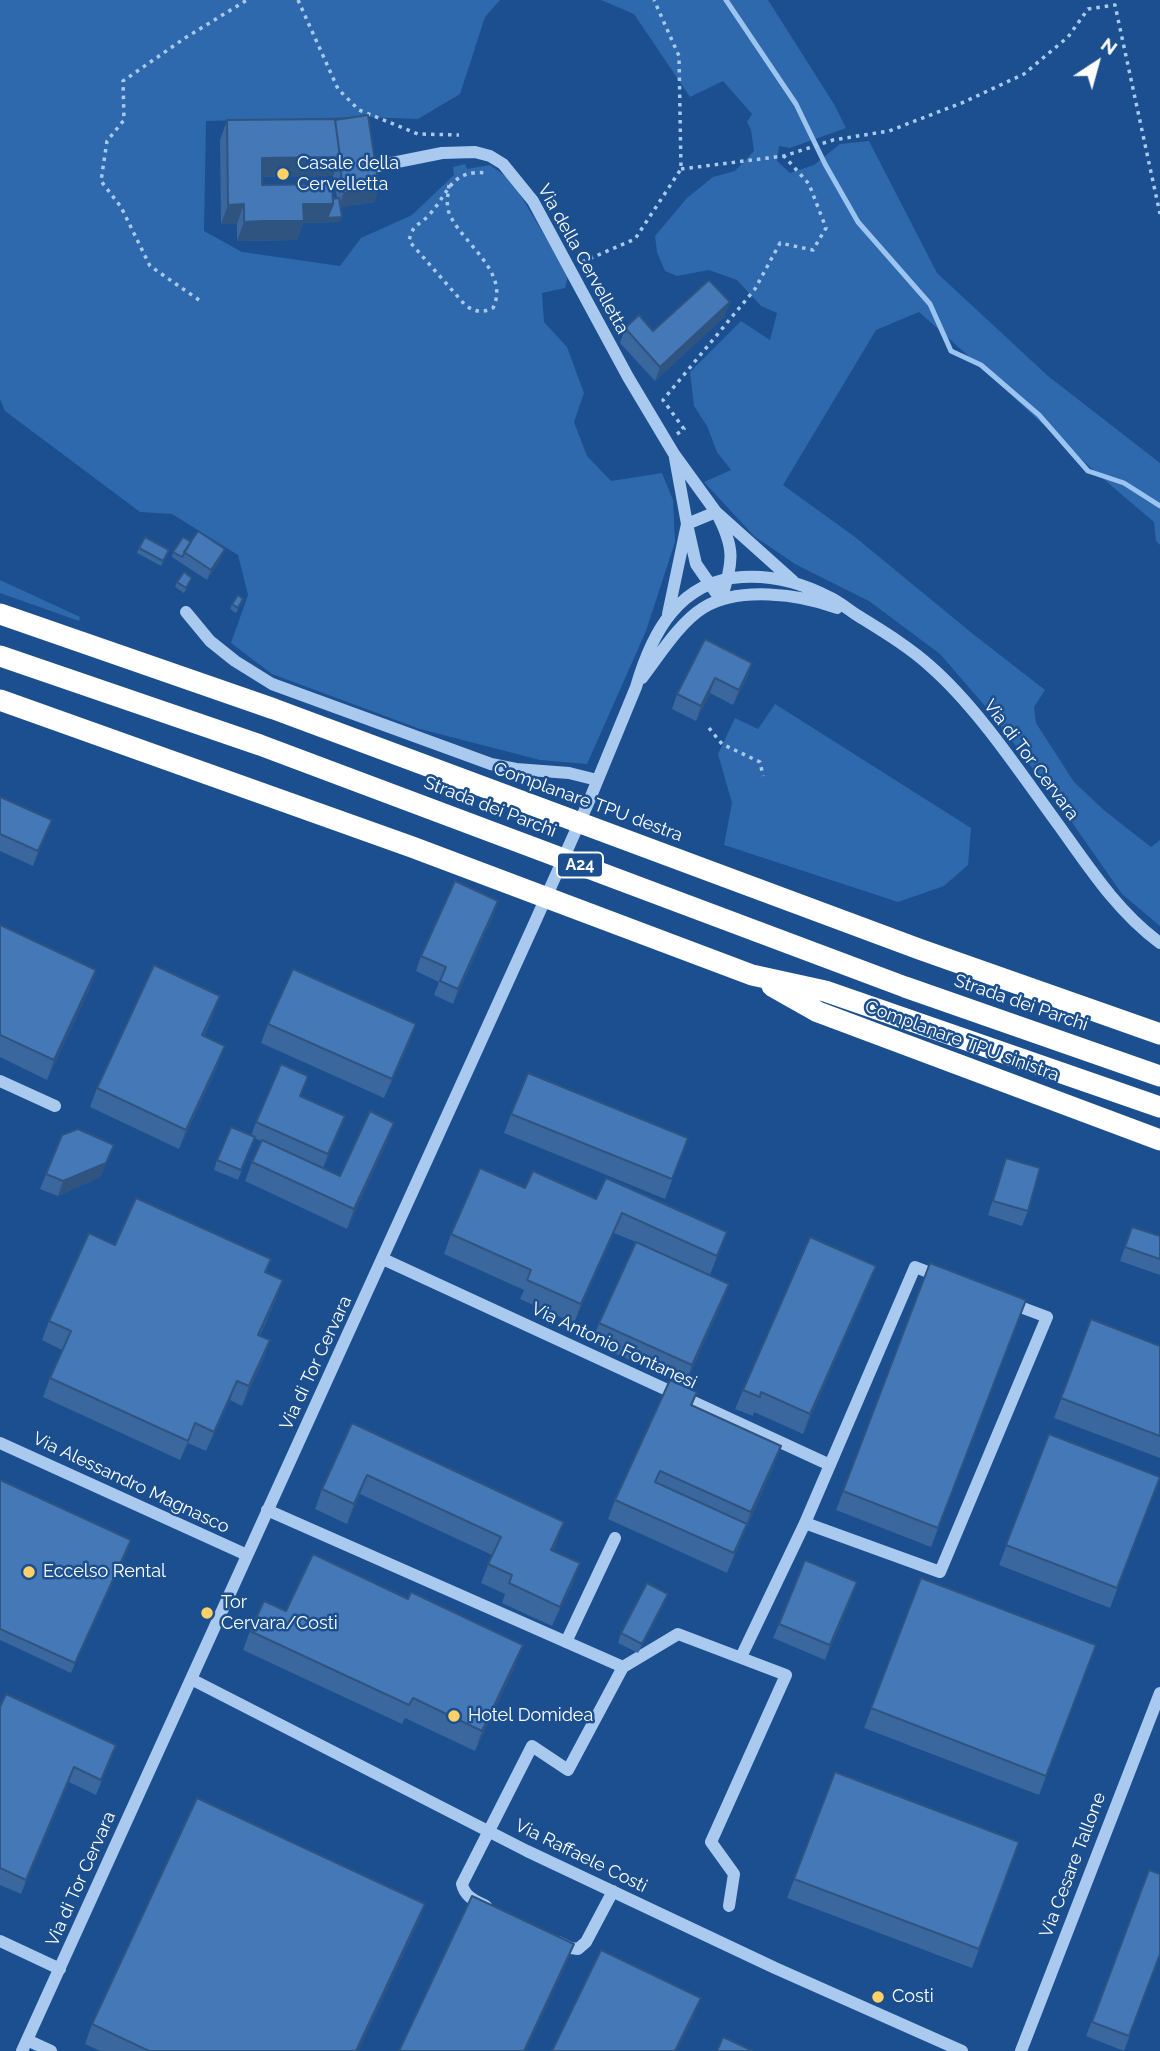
<!DOCTYPE html>
<html>
<head>
<meta charset="utf-8">
<style>
  body { margin:0 }
  #map { position:relative; width:1160px; height:2051px; overflow:hidden; background:#1b4f8f; font-family:Raleway,sans-serif }
  canvas { display:block }
  .north { position:absolute; left:1062px; top:28px; width:70px; height:70px; -webkit-text-stroke:5px #1b4f8f; paint-order:stroke; rotate:36deg; font-size:19px; font-weight:700; line-height:28px; text-align:center; color:#fff }
  .north::after { content:''; display:block; margin:auto; width:24px; height:32px; background:#fff; clip-path:polygon(50% 0,100% 100%,50% 72%,0 100%) }
</style>
</head>
<body>
<div id="map">
<canvas width="1160" height="2051"></canvas>
<div class="north">N</div>
</div>
<script>
const ctx = document.querySelector('canvas').getContext('2d');
ctx.lineJoin = 'round';
function paint(path, color) {
  ctx.fillStyle = color;
  ctx.fill(path, 'evenodd');
}
function stroke(path, color, width, dash) {
  ctx.strokeStyle = color;
  ctx.lineWidth = width;
  ctx.lineCap = dash ? 'butt' : 'round';
  ctx.setLineDash(dash || []);
  ctx.stroke(path);
}
function label(font, color, halo, rows, align = 'center') {
  ctx.font = font + ' Raleway,sans-serif';
  ctx.lineWidth = 5;
  ctx.setLineDash([]);
  ctx.textBaseline = 'middle';
  ctx.strokeStyle = halo;
  ctx.fillStyle = color;
  for (const [text, x, y, turn = 0] of rows) {
    ctx.save();
    ctx.translate(x, y);
    ctx.rotate((+turn || 0) * Math.PI / 180);
    ctx.textAlign = isNaN(turn) ? turn : align;
    if (halo) ctx.strokeText(text, 0, 0);
    ctx.fillText(text, 0, 0);
    ctx.restore();
  }
}
paint(new Path2D(`
  M0,0H500L485,17L460,94L418,119L366,117L206,121L204,231L242,252L340,266L361,238L412,215L454,175L453,167L465,164L467,169L490,165L512,181L568,275L565,288L542,293L544,322L567,347L584,393L574,422L587,456L611,481L662,473L673,500L675,542L646,631L587,764L540,760L420,729L272,674L231,643L248,595L238,555L172,514L140,512L5,411L0,399Z
  M601,0H768L834,104L846,128L790,148L779,146L777,161L790,173L814,165L840,144L869,141L937,273L1048,376L1160,463V545L1156,541L1154,522C1073,455 998,381 919,312L876,330L783,485L855,537L973,634L1045,690L1034,707L1036,723L1074,782L1105,811L1151,847L1160,840V926L1122,894L1055,798L992,714L940,654L869,601L795,564L754,536L704,482L731,470L717,452L707,426L694,406L690,372L741,321L770,340L777,313L761,306L737,280L709,270L677,276L665,271L657,252L655,236L687,198L713,177L735,171L754,151L751,130L747,122L752,114L723,81L690,97L634,14Z
  M0,580L80,617L79,621L0,593Z
  M775,704L971,828L968,865L944,886L898,902L724,845L732,803L718,754L735,718L758,729Z`), '#2e69ad');
stroke(new Path2D(`
  M726,0L796,104L825,164L858,222L930,304L951,351L981,365L1039,415L1088,471L1124,483L1160,506`), '#9cc4f0', 5);
stroke(new Path2D(`
  M298,0L338,89L359,110L418,134L459,135
  M681,169L784,156L833,140L889,131L964,102L1024,74L1068,37L1088,9L1115,5L1160,214
  M449,185C448,196 445,207 451,217C464,244 510,273 493,308C482,313 476,312 466,306L409,241C413,223 418,227 429,215C450,192 450,169 488,173
  M582,262L635,239L681,169L679,56L654,0
  M199,300L150,266L121,207L101,181L107,141L124,120L123,81L185,38L247,0
  M677,434L684,429L663,400L755,289L780,243L813,250L826,228L809,184L784,156
  M709,728L722,744L760,762L763,776`), '#a9c9ee', 3.5, [3.5, 5]);
stroke(new Path2D(`
  M372,167L442,153L475,152L490,156L503,164L533,201L628,377L674,454L716,512L793,581
  M716,512C736,549 733,561 721,600L696,564L687,524Z
  M186,612L210,641L235,661L272,684L491,764L516,769L569,773L597,780
  M668,614L687,524L675,458
  M642,678C659,656 679,623 703,608C738,586 800,594 837,608
  M0,1081L55,1106
  M383,1259L830,1465
  M0,1443L247,1555
  M267,1510L623,1667
  M805,1523L940,1572L1047,1317L1007,1302
  M566,1642L615,1538
  M741,1657L805,1523L915,1267L941,1277
  M191,1679L527,1851L775,1968L962,2051
  M486,1906C474,1900 465,1897 462,1884L532,1746L568,1770L623,1667L678,1634L786,1675L711,1842L734,1874L729,1906
  M0,1941L60,1969
  M558,1942L571,1948L578,1949L586,1942L613,1891
  M27,2040L51,2051
  M22,2051L535,922L589,801L636,687C652,632 679,581 742,577C773,575 802,583 829,597C840,602 850,611 860,617C884,632 909,647 930,666C979,709 1021,774 1060,827C1090,869 1118,912 1160,943
  M1021,2051L1160,1693`), '#a9c9ee', 12);
stroke(new Path2D(`
  M0,614L274,709L919,949L1160,1034
  M0,656L260,745L905,987L1160,1076
  M0,700L412,847L752,975L825,991L1160,1107
  M772,986L818,1012L1160,1140`), '#fff', 21);
paint(new Path2D(`
  M335,119L379,187L374,202L341,207L340,222L303,223L297,240L237,241V224H221L220,140L227,120ZM333,176L337,198L333,199L262,185V177Z
  M730,302L724,317L655,381L620,343L625,328L653,331Z
  M191,542L221,559L207,580L172,557L173,552Z
  M139,548L167,555L161,566L137,553Z
  M192,578L184,593L175,587L177,582Z
  M243,599L236,613L230,609L232,604Z
  M752,663L747,678L733,705L710,693L696,721L672,709L677,694Z
  M0,797L46,835L33,866L0,851Z
  M498,901L493,916L453,1004L434,995L439,982L416,971L421,956Z
  M0,925L96,970L89,990L47,1080L0,1057Z
  M213,1015L204,1036L218,1065L179,1149L90,1107L97,1088Z
  M268,1024L409,1044L384,1098L261,1043Z
  M301,1096L340,1130L323,1168L340,1176L387,1142L347,1229L245,1181L252,1162L261,1141L255,1138L238,1180L214,1170L217,1160L251,1136L256,1122Z
  M511,1114L688,1138L665,1199L504,1133Z
  M114,1145L100,1177L58,1196L40,1189L46,1174Z
  M1006,1158L1028,1211L1022,1226L988,1215Z
  M525,1188L596,1199L727,1232L710,1275L729,1284L722,1303L685,1385L592,1343L599,1323L636,1242L614,1233L574,1323L520,1299L524,1290L444,1254L451,1234Z
  M1132,1227L1160,1236V1275L1120,1261Z
  M115,1245L271,1259L266,1272L276,1299L260,1336L270,1340L263,1360L242,1406L230,1400L206,1451L188,1443L180,1460L43,1397L50,1378L62,1350L42,1340L49,1321Z
  M930,1263L1026,1300L931,1547L836,1510Z
  M876,1266L868,1286L803,1434L754,1412L753,1416L735,1409L743,1390Z
  M1091,1319L1160,1346V1458L1054,1418Z
  M697,1392L692,1406L774,1465L727,1573L608,1519L615,1500Z
  M352,1423L557,1541L553,1551L573,1583L552,1626L502,1603L505,1594L481,1583L492,1555L360,1494L347,1524L315,1509L322,1489Z
  M1049,1434L1160,1477L1110,1608L999,1565Z
  M0,1480L128,1550L71,1673L0,1640Z
  M921,1578L1096,1645L1039,1795L864,1728Z
  M668,1594L664,1604L638,1653L618,1643L621,1633Z
  M852,1597L825,1660L773,1638L779,1624Z
  M286,1611L516,1664L475,1751L405,1718L402,1724L243,1650L250,1631Z
  M0,1707L110,1760L96,1795L69,1782L21,1894L0,1885Z
  M835,1772L1019,1842L972,1968L787,1898Z
  M1149,1870L1160,1954L1124,2051L1086,2036Z
  M425,1904L418,1923L358,2051H100L85,2044L92,2024Z`), '#3a679d');
paint(new Path2D(`
  M340,157L333,176L254,177L262,158Z
  M379,187L374,202L338,208L344,193Z
  M244,204L237,224H221L228,205Z
  M303,204H333L342,217L340,222L303,223L297,240L237,241L244,222Z
  M730,302L724,317L655,381L660,367Z
  M225,549L221,559L207,580L211,570Z
  M752,663L747,678L733,705L739,690Z
  M715,678L710,693L696,721L701,706Z
  M52,820L46,835L33,866L38,851Z
  M498,901L493,916L453,1004L458,989Z
  M96,970L89,990L47,1080L54,1060Z
  M220,996L213,1015L195,1054L202,1035Z
  M416,1024L409,1044L384,1098L392,1079Z
  M225,1046L218,1065L179,1149L186,1130Z
  M345,1116L340,1130L323,1168L328,1154Z
  M394,1123L387,1142L347,1229L354,1209Z
  M114,1145L100,1177L58,1196L63,1181Z
  M622,1213L614,1233L574,1323L581,1304Z
  M727,1232L720,1252L710,1275L717,1256Z
  M876,1266L868,1286L803,1434L810,1414Z
  M283,1280L276,1299L251,1354L258,1335Z
  M729,1284L722,1303L685,1385L692,1365Z
  M270,1340L263,1360L242,1406L249,1386Z
  M237,1381L230,1400L206,1451L214,1432Z
  M195,1423L188,1443L180,1460L188,1441Z
  M781,1446L774,1465L727,1573L751,1512Z
  M367,1475L360,1494L347,1524L354,1504Z
  M564,1522L557,1541L544,1569L551,1550Z
  M131,1540L128,1550L71,1673L75,1663Z
  M580,1563L573,1583L552,1626L560,1607Z
  M857,1582L852,1597L825,1660L830,1645Z
  M668,1594L664,1604L638,1653L642,1644Z
  M523,1645L516,1664L475,1751L482,1731Z
  M74,1767L69,1782L21,1894L26,1880Z
  M425,1904L418,1923L358,2051H356Z
  M574,1944L567,1963L526,2051H524Z
  M701,1998L694,2017L677,2051H675Z`), '#305480');
const building = new Path2D(`
  M368,115L379,187L344,193L339,161L340,157L335,120Z
  M335,119L340,157L262,158V185L332,184L333,204H303L304,221H263L244,222V204L228,205L227,120Z
  M339,198L342,217L327,218L333,204V199Z
  M709,280L730,302L660,367L625,328L639,315L653,331Z
  M198,531L225,549L211,570L184,552Z
  M145,537L169,550L163,561L139,548Z
  M183,537L191,542L182,557L173,552Z
  M184,572L192,578L186,588L177,582Z
  M238,595L243,599L238,608L232,604Z
  M705,639L752,663L739,690L715,678L701,706L677,694Z
  M0,797L52,820L38,851L0,834Z
  M455,881L498,901L458,989L440,981L446,967L421,956Z
  M0,925L96,970L54,1060L0,1035Z
  M154,965L220,996L202,1035L225,1046L186,1130L97,1088Z
  M293,969L416,1024L392,1079L268,1024Z
  M281,1064L308,1076L300,1096L345,1116L328,1154L256,1122Z
  M528,1073L688,1138L672,1179L511,1114Z
  M370,1111L394,1123L354,1209L252,1162L262,1140L340,1176Z
  M231,1127L255,1137L241,1170L217,1160Z
  M78,1129L114,1145L106,1163L63,1181L46,1174L62,1135Z
  M1006,1158L1040,1168L1028,1211L993,1201Z
  M480,1168L525,1188L533,1171L596,1199L606,1178L727,1232L717,1256L622,1213L581,1304L527,1280L531,1270L451,1234Z
  M136,1198L271,1259L265,1272L283,1280L258,1335L270,1340L249,1386L237,1381L214,1432L195,1423L188,1441L50,1378L71,1331L49,1321L89,1233L115,1245Z
  M1132,1227L1160,1236V1259L1125,1247Z
  M810,1237L876,1266L810,1414L761,1392L760,1397L743,1390Z
  M636,1242L729,1284L692,1365L599,1323Z
  M930,1263L1026,1300L938,1528L843,1491Z
  M1091,1319L1160,1346V1436L1061,1398Z
  M670,1380L697,1392L691,1405L781,1446L751,1512L660,1471L655,1482L747,1524L734,1553L615,1500Z
  M352,1423L564,1522L551,1550L580,1563L560,1607L509,1583L512,1575L488,1564L501,1537L367,1475L354,1504L322,1489Z
  M1049,1434L1160,1477L1117,1588L1006,1545Z
  M0,1480L131,1540L75,1663L0,1629Z
  M313,1554L408,1599L411,1592L523,1645L482,1731L413,1698L409,1705L250,1631L264,1601L286,1611Z
  M805,1560L857,1582L830,1645L779,1624Z
  M921,1578L1096,1645L1046,1776L871,1708Z
  M647,1583L668,1594L642,1644L621,1633Z
  M6,1694L116,1745L101,1780L74,1767L26,1880L0,1868V1707Z
  M835,1772L1019,1842L979,1949L794,1879Z
  M197,1798L425,1904L356,2051H149L92,2024Z
  M1149,1870L1160,1874V1954L1129,2036L1092,2022Z
  M472,1896L574,1944L524,2051H399Z
  M601,1950L701,1998L675,2051H552Z
  M723,2037L753,2051H717Z`);
paint(building, '#4478b7');
stroke(building, '#305480', 2);
for (const [x, y, r, color] of [
  [283,174,7,"#ffd166"],
  [29,1572,7,"#ffd166"],
  [207,1613,7,"#ffd166"],
  [454,1716,7,"#ffd166"],
  [878,1997,7,"#ffd166"]
]) {
  const dot = new Path2D();
  dot.arc(x, y, r, 0, 2 * Math.PI);
  ctx.fillStyle = color;
  ctx.fill(dot);
  stroke(dot, '#1b4f8f', 2.5);
}
for (const [x, y, w] of [
  [580,865,46]
]) {
  const box = new Path2D();
  box.roundRect(x - w / 2, y - 12.5, w, 25, 5);
  ctx.fillStyle = '#1b4f8f';
  ctx.fill(box);
  stroke(box, '#fff', 2);
}
label('bold 16px', '#fff', null, [
  ["A24",580,865]
]);
label('18px', '#fff', '#1b4f8f', [
  ["Casale della",297,164],
  ["Cervelletta",297,185],
  ["Eccelso Rental",43,1572],
  ["Tor",221,1603],
  ["Cervara/Costi",221,1624],
  ["Hotel Domidea",468,1716],
  ["Costi",892,1997]
], 'left');
label('18px', '#fff', '#1b4f8f', [
  ["Via della Cervelletta",583,259,61],
  ["Via di Tor Cervara",1031,760,53],
  ["Complanare TPU destra",588,802,20],
  ["Strada dei Parchi",490,807,21],
  ["Strada dei Parchi",1021,1003,19],
  ["Complanare TPU sinistra",962,1041,20],
  ["Via Antonio Fontanesi",614,1346,25],
  ["Via di Tor Cervara",316,1363,-65],
  ["Via Alessandro Magnasco",131,1483,25],
  ["Via Raffaele Costi",581,1856,26],
  ["Via Cesare Tallone",1073,1865,-69],
  ["Via di Tor Cervara",81,1879,-66]
]);
</script>
</body>
</html>
